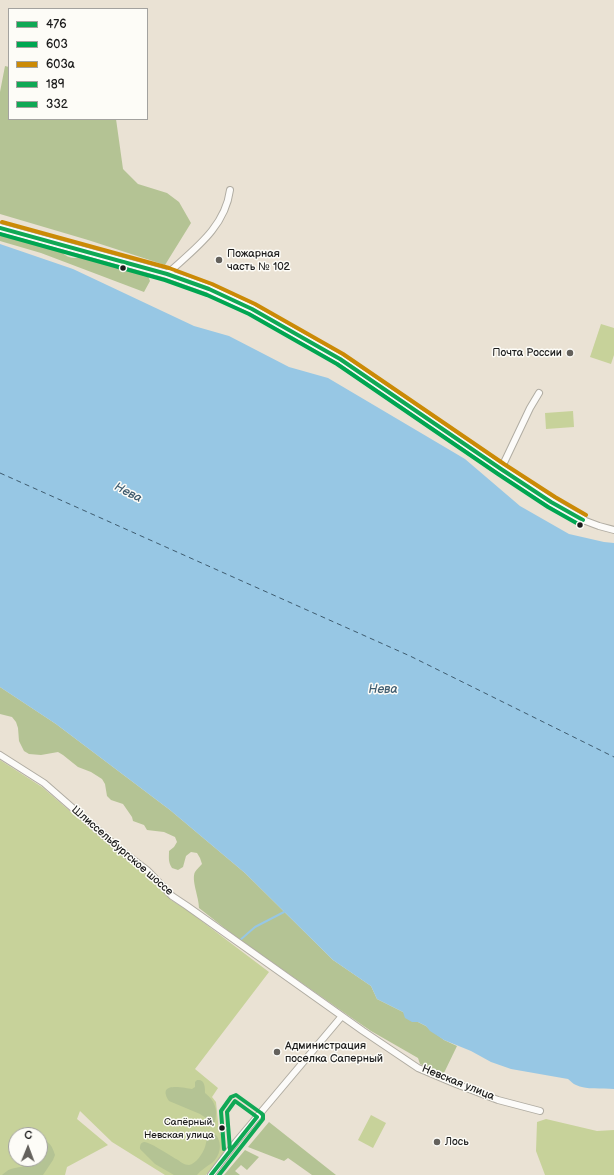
<!DOCTYPE html>
<html>
<head>
<meta charset="utf-8">
<style>
  body { margin:0 }
  #map { position:relative; width:614px; height:1175px; overflow:hidden; background:#eae2d4; font-family:"Balsamiq Sans",sans-serif }
  canvas { display:block }
  .legend { position:absolute; left:8px; top:8px; width:140px; height:112px; box-sizing:border-box; background:#fdfcf7; border:1px solid #a3a29f; margin:0; padding:5px 7px; list-style:none; font-size:12px; color:#1c1c1c }
  .legend li { display:flex; align-items:center; gap:8px; height:20px }
  .legend b { width:20px; border:1px solid #a3a29f }
  .north { position:absolute; left:8px; top:1127px; width:40px; height:40px; box-sizing:border-box; background:#fdfcf7; border:1px solid #a3a29f; border-radius:50%; rotate:1deg; font-size:11px; font-weight:700; line-height:16px; text-align:center; color:#1c1c1c }
  .north::after { content:''; display:block; margin:auto; width:14px; height:18px; background:#64615c; clip-path:polygon(50% 0,100% 100%,50% 72%,0 100%) }
</style>
</head>
<body>
<div id="map">
<canvas width="614" height="1175"></canvas>
<ul class="legend">
<li><b style="height:5px;background:#10a855"></b>476</li>
<li><b style="height:5px;background:#00a651"></b>603</li>
<li><b style="height:5px;background:#cb8a06"></b>603а</li>
<li><b style="height:5px;background:#10a855"></b>189</li>
<li><b style="height:5px;background:#10a855"></b>332</li>
</ul>
<div class="north">С</div>
</div>
<script>
const ctx = document.querySelector('canvas').getContext('2d');
ctx.lineJoin = 'round';
function paint(path, color) {
  ctx.fillStyle = color;
  ctx.fill(path, 'evenodd');
}
function stroke(path, color, width, dash) {
  ctx.strokeStyle = color;
  ctx.lineWidth = width;
  ctx.lineCap = dash ? 'butt' : 'round';
  ctx.setLineDash(dash || []);
  ctx.stroke(path);
}
function label(font, color, halo, rows, align = 'center') {
  ctx.font = font + ' "Balsamiq Sans",sans-serif';
  ctx.lineWidth = 3;
  ctx.setLineDash([]);
  ctx.textBaseline = 'middle';
  ctx.strokeStyle = halo;
  ctx.fillStyle = color;
  for (const [text, x, y, turn = 0] of rows) {
    ctx.save();
    ctx.translate(x, y);
    ctx.rotate((+turn || 0) * Math.PI / 180);
    ctx.textAlign = isNaN(turn) ? turn : align;
    if (halo) ctx.strokeText(text, 0, 0);
    ctx.fillText(text, 0, 0);
    ctx.restore();
  }
}
paint(new Path2D(`
  M601,324L614,328V355L611,364L590,357Z
  M573,411L574,427L546,429L545,413Z
  M0,760L42,787L120,854L146,874L171,900L187,910L269,972L195,1069L218,1088L212,1097L216,1102L219,1132L223,1136L225,1151L206,1175H165L112,1142L80,1111L77,1119L108,1145L67,1167L65,1175H0ZM16,1135H40V1159H16Z
  M371,1115L386,1123L373,1148L358,1140Z
  M546,1119L597,1131L614,1130V1175H545L536,1151L537,1122Z`), '#c7d29a');
paint(new Path2D(`
  M5,66L9,67V119H116L123,169L138,184L167,193L179,202L191,223L165,265L88,240L0,214V92Z
  M0,235L62,252C67,258 73,259 80,257L148,276L150,281L144,292L41,253L0,241Z
  M0,687L56,724L170,810L245,873L333,960L371,986L377,999L403,1012L418,1022L426,1026L444,1040L457,1046L443,1075L420,1064L418,1058L371,1031L349,1016L236,937L199,908C199,897 191,880 195,872C197,869 200,866 202,864L200,858L197,853L191,852L186,856L183,867L178,870L172,868C168,862 169,858 169,851L174,847L177,842L175,837L164,832L147,830L144,825L133,821L132,817L123,804L111,800L107,796L105,784L102,779L91,772L78,767L63,755L58,752L41,755L29,754L24,751L19,741L18,728L16,722L12,717L0,714Z
  M197,1080C205,1079 205,1087 205,1093C215,1101 218,1109 215,1122H212L200,1114L169,1101C156,1081 184,1088 192,1089L195,1087V1082Z
  M269,1122L336,1175H312L288,1158L284,1161L248,1147Z
  M213,1134L216,1135C223,1144 220,1156 212,1163C206,1167 201,1170 197,1175H174L155,1164L140,1149C140,1146 140,1143 144,1142C149,1141 172,1157 178,1160C181,1162 184,1165 189,1165C196,1164 203,1153 205,1147C207,1141 206,1136 213,1134Z
  M40,1140C50,1141 52,1146 55,1155L53,1160L43,1175H2C5,1173 7,1170 11,1169C19,1166 23,1169 30,1162V1159H40Z
  M245,1150L259,1157L247,1170L241,1165L235,1171L240,1175H224Z`), '#b4c394');
paint(new Path2D(`
  M0,244L73,269L194,326L229,336L289,367L328,378L465,459L520,506L569,534L604,542L614,543V1089C603,1088 585,1090 576,1085C573,1084 571,1081 568,1079L511,1069L491,1062L471,1051L444,1040L430,1031L426,1026L418,1022H412L405,1018L403,1012L377,999L371,986L333,960L245,873L170,810L56,724L0,687Z`), '#97c7e4');
stroke(new Path2D(`
  M239,941L255,927L284,912`), '#97c7e4', 2);
stroke(new Path2D(`
  M0,473L410,656L614,757`), '#3f5c6f', 1, [5, 4]);
const minor = new Path2D(`
  M167,274C193,250 225,228 230,190
  M501,469L530,408L539,393
  M583,520L599,526L614,530
  M0,755L44,783L123,852L148,871L172,896L187,906L363,1031L418,1068L456,1084L498,1100L540,1111
  M211,1175L236,1142L342,1016`);
const tertiary = new Path2D(`
  M0,228L167,274L209,289L252,309L340,359L501,469C528,486 554,506 583,520`);
stroke(minor, '#b0aca2', 8);
stroke(tertiary, '#b0aca2', 10);
stroke(minor, '#fcfbf9', 6);
stroke(tertiary, '#fcfbf9', 8);
stroke(new Path2D(`
  M0,228L167,274L209,289L252,309L340,359L501,469L551,502L583,520`), '#10a855', 4);
stroke(new Path2D(`
  M0,234L165,280L207,295L249,314L337,364L498,474L548,507L580,525`), '#00a651', 4);
stroke(new Path2D(`
  M2,222L169,268L212,284L255,304L343,354L504,464L555,497L586,515`), '#cb8a06', 4);
stroke(new Path2D(`
  M211,1175L257,1117L235,1101L227,1112L230,1150`), '#10a855', 4);
stroke(new Path2D(`
  M219,1175L263,1119V1115L261,1113L236,1095L231,1097L221,1111L224,1149`), '#10a855', 4);
for (const [x, y, r, color] of [
  [219,260,4,"#64615c"],
  [123,268,3.5,"#1c1c1c"],
  [570,353,4,"#64615c"],
  [580,525,3.5,"#1c1c1c"],
  [277,1052,4,"#64615c"],
  [222,1128,3.5,"#1c1c1c"],
  [437,1142,4,"#64615c"]
]) {
  const dot = new Path2D();
  dot.arc(x, y, r, 0, 2 * Math.PI);
  ctx.fillStyle = color;
  ctx.fill(dot);
  stroke(dot, '#fdfcf7', 1.5);
}
label('10px', '#1c1c1c', '#fdfcf7', [
  ["Сапёрный,",214,1122],
  ["Невская улица",214,1135]
], 'right');
label('11px', '#1c1c1c', '#fdfcf7', [
  ["Пожарная",227,254],
  ["часть № 102",227,267],
  ["Почта России",562,353,"right"],
  ["Администрация",285,1046],
  ["поселка Саперный",285,1059],
  ["Лось",445,1142]
], 'left');
label('11px', '#1c1c1c', '#fdfcf7', [
  ["Шлиссельбургское шоссе",122,851,41],
  ["Невская улица",458,1083,22]
]);
label('italic 12px', '#3f5c6f', '#fdfcf7', [
  ["Нева",128,493,27],
  ["Нева",383,690]
]);
</script>
</body>
</html>
